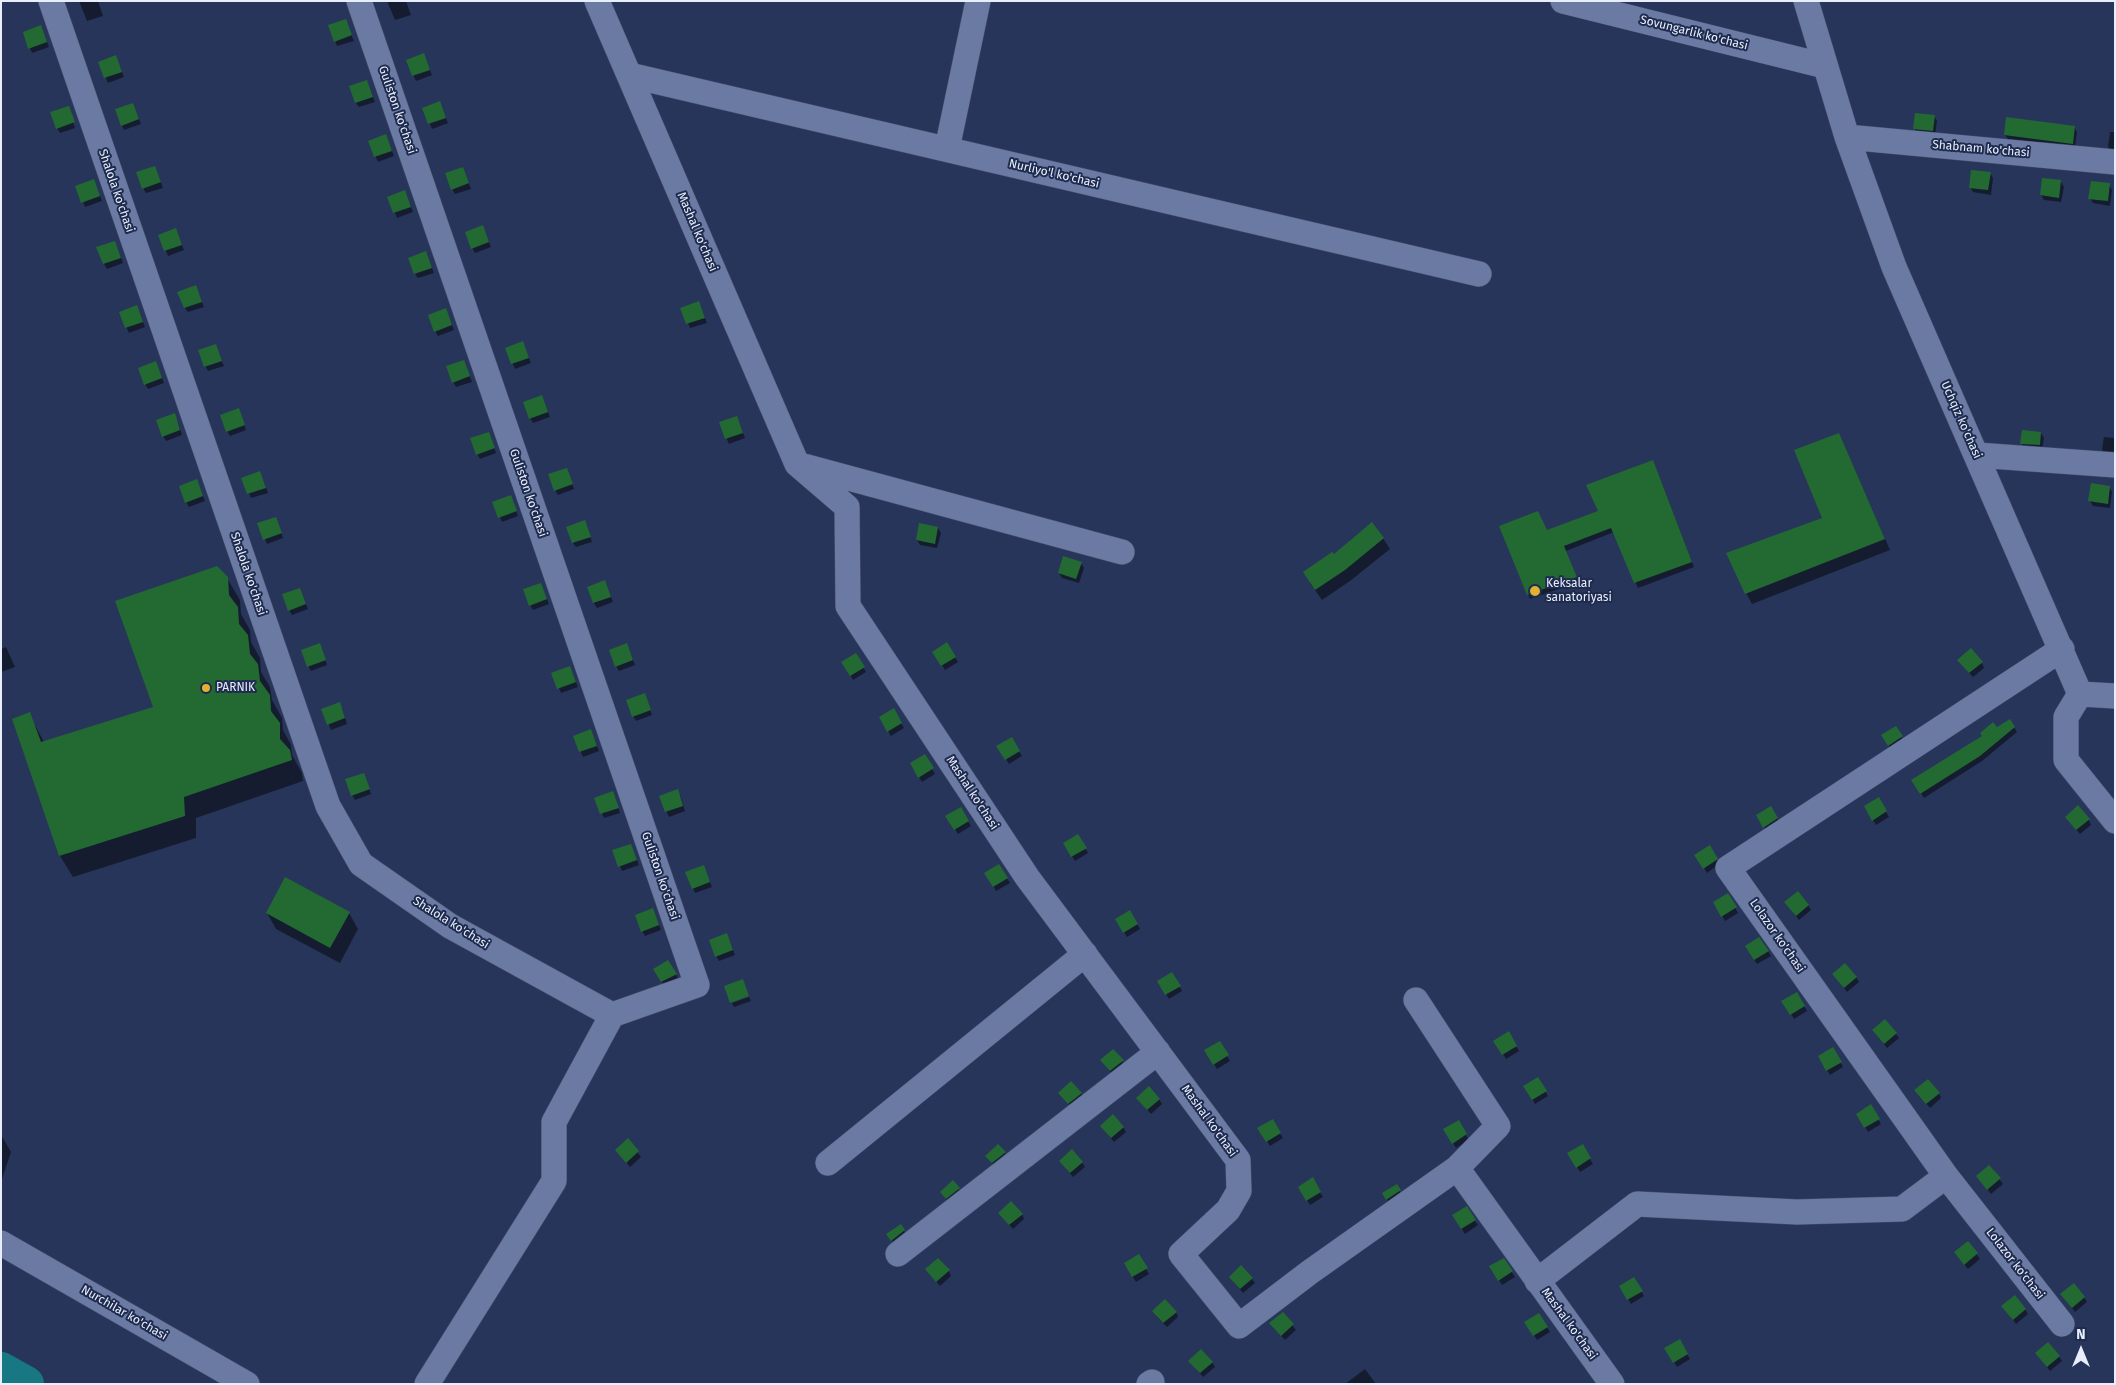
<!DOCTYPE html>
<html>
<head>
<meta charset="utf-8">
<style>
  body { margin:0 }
  #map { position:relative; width:2116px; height:1385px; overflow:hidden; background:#28355a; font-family:"Fira Sans",sans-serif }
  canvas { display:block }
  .frame { position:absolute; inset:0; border:2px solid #e8eefc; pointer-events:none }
  .north { position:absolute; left:2056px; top:1325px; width:50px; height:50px; -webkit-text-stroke:4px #1e2b4e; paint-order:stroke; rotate:0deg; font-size:14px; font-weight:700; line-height:20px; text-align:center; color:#e8eefc }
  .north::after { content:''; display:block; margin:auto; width:18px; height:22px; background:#e8eefc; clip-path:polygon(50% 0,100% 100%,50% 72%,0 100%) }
</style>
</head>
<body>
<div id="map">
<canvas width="2116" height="1385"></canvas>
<div class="frame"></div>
<div class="north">N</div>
</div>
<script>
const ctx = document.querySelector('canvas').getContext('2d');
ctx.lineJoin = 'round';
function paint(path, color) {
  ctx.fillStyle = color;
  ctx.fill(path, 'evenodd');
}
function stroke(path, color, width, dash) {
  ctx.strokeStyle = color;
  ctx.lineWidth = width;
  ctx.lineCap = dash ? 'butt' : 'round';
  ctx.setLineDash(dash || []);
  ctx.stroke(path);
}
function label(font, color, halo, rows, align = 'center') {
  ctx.font = font + ' "Fira Sans",sans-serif';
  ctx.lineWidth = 4;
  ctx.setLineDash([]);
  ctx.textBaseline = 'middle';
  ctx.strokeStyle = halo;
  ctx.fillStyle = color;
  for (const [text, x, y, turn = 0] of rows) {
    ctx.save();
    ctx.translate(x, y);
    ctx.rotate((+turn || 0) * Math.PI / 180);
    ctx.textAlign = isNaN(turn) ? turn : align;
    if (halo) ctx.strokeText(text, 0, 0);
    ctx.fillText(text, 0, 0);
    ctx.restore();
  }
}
paint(new Path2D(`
  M79,1H98L103,16L87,21Z
  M387,1H406L411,15L395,20Z
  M345,20L354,41L337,46L335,41Z
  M43,32L49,47L32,53L30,48Z
  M424,55L432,75L416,81L407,61Z
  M116,57L124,77L108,83L100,63Z
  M367,81L375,102L359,107L356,103Z
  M440,103L448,123L432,129L424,109Z
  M135,109L141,124L124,130L122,126Z
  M69,111L75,128L60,133L57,128Z
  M1934,116L1937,121L1935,135L1917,133L1914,128Z
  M2074,127L2077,132L2075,148L2008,139L2005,135Z
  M2110,132H2115V152L2110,151L2108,146Z
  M386,136L394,156L378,162L369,142Z
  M463,168L471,189L455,194L452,189Z
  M157,172L163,188L146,193L143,188Z
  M1990,173L1993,178L1991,195L1973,192L1970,187Z
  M2061,182L2064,187L2061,202L2044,200L2041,195Z
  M2109,185L2112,190L2110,206L2093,203L2090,198Z
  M96,186L102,201L85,207L83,202Z
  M405,191L413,212L397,218L389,197Z
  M483,227L491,247L475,253L472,248Z
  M176,230L184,250L168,256L160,235Z
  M115,242L123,263L107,269L104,264Z
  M426,252L434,273L418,278L415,274Z
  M198,292L204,307L188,312L185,308Z
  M137,307L145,327L129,333L120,312Z
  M701,307L707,323L690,328L682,308Z
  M446,310L454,330L438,336L435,331Z
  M523,343L531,363L515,369L506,348Z
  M215,346L224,366L208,371L205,366Z
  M463,361L472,382L456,387L453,382Z
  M156,363L164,383L148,389L145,384Z
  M544,402L550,417L533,423L530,418Z
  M241,415L246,430L230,436L227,431Z
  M737,418L745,438L729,444L720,423Z
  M177,420L182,435L166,441L163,436Z
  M2041,433L2044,438L2042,450L2024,448L2021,443Z
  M1839,434L1890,550L1752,604L1746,593L1823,518Z
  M2104,437L2115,438V455L2105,454L2102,449Z
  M491,438L496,453L480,459L477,454Z
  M1655,466L1694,567L1638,588L1614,532L1566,551L1579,582L1530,599L1528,594L1547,532L1600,512Z
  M569,474L574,489L558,495L555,490Z
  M262,477L268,493L251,498L243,478Z
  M197,481L205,501L189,507L186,502Z
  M2109,487L2112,492L2110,508L2093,506L2090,501Z
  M513,501L518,516L502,522L494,502Z
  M278,523L283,538L267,544L259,524Z
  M587,526L592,542L576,547L573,543Z
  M938,528L941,533L937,548L920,545L917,540Z
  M1383,538L1390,549L1350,581L1322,600L1310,583L1333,555Z
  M1081,563L1084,568L1079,583L1062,578L1059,573Z
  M227,578L240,600L241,614L250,630L251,642L260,658L261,672L270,687L272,700L282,718L283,730L291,745L292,755L302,773L303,781L196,818V838L73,877L60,856L13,720L29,714L44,742L155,708Z
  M605,581L613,602L597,608L594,603Z
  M541,584L549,604L533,610L530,605Z
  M300,589L308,609L292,615L289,610Z
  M947,644L958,662L945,670L934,652Z
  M627,645L635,665L619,671L616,666Z
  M6,647L15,667L1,672V649Z
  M322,650L327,665L311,671L308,666Z
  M856,655L866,672L853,680L843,662Z
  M1982,663L1984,668L1973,677L1962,665Z
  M572,672L578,687L561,693L553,673Z
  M647,700L652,715L636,721L633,716Z
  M342,708L347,724L331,730L323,709Z
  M893,710L904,728L891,736L880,718Z
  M2014,727L2017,732L1982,761L1924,798L1913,780L1997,728Z
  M1896,728L1904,742L1891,750L1883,735Z
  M591,730L599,751L583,757L574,736Z
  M1011,738L1022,756L1009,764L998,746Z
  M925,756L935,774L922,782L911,764Z
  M366,779L371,794L355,800L352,795Z
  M680,795L685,811L669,817L660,797Z
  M615,797L620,813L604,818L596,798Z
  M1878,799L1889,817L1876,825L1865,807Z
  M1771,807L1780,823L1767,832L1758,816Z
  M960,808L971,826L958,834L947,816Z
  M2066,817L2089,820L2091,825L2080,834Z
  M1078,835L1088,853L1075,861L1064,843Z
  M1709,847L1719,864L1707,873L1696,855Z
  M633,850L639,865L622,871L620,866Z
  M999,866L1010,883L996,891L986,873Z
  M706,872L712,887L695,893L693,888Z
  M1728,895L1738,913L1725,921L1715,903Z
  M1808,905L1811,910L1799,920L1789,907Z
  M653,910L661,930L645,936L642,931Z
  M1130,911L1140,929L1127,937L1116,919Z
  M267,913H349L358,929L340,963L276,929Z
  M729,940L735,955L719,961L716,956Z
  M1746,946L1768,951L1771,956L1757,964Z
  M668,962L679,980L665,987L655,970Z
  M1172,973L1182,991L1169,999L1159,981Z
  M1834,975L1856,977L1859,982L1847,992Z
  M1796,993L1807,1011L1794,1019L1783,1001Z
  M749,997L751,1001L734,1007L732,1003Z
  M1873,1031L1896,1034L1899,1038L1887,1048Z
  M1508,1033L1519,1051L1506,1059L1495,1041Z
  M1219,1043L1230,1061L1217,1069L1206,1051Z
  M1833,1049L1843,1067L1830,1075L1819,1057Z
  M1113,1050L1126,1066L1113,1075L1101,1060Z
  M1538,1078L1548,1096L1535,1104L1525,1086Z
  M1081,1093L1084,1098L1072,1108L1063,1098Z
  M1939,1093L1941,1098L1930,1108L1919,1095Z
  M1137,1098L1159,1099L1162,1104L1151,1114Z
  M1871,1106L1881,1124L1868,1132L1857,1114Z
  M1272,1120L1283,1138L1270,1146L1259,1128Z
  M1458,1122L1469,1140L1456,1148L1445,1130Z
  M1101,1126L1123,1127L1126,1132L1114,1142Z
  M1,1135L11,1152L2,1179H1Z
  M628,1140L641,1157L630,1167L616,1150Z
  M1582,1146L1593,1164L1580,1172L1569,1154Z
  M1005,1153L1008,1157L995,1167L987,1156Z
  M1060,1161L1082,1162L1085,1167L1073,1177Z
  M1989,1166L2003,1184L1991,1194L1977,1176Z
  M1312,1179L1323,1197L1310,1205L1299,1187Z
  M1396,1185L1402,1196L1390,1204L1383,1193Z
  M959,1189L961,1193L949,1203L941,1192Z
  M1466,1208L1478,1225L1465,1234L1454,1216Z
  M999,1213L1022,1214L1024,1219L1013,1229Z
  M901,1226L907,1236L895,1245L888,1234Z
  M1967,1242L1980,1259L1968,1269L1958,1257Z
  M1139,1256L1149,1274L1136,1282L1125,1264Z
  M1503,1259L1515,1277L1502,1285L1491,1267Z
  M927,1270L949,1271L951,1276L940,1286Z
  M1230,1277L1252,1279L1255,1283L1243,1293Z
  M1634,1278L1644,1296L1631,1304L1621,1286Z
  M2062,1295L2084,1297L2087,1302L2075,1312Z
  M2025,1309L2028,1314L2016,1324L2006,1311Z
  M1176,1312L1178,1317L1167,1327L1156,1316Z
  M1283,1313L1296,1330L1285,1340L1274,1328Z
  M1539,1314L1550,1332L1537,1340L1526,1322Z
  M1679,1341L1690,1359L1677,1367L1666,1349Z
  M2037,1353L2059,1356L2062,1361L2050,1371Z
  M1190,1361L1212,1362L1215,1367L1203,1377Z
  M1365,1369L1376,1384H1345Z`), '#0007');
stroke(new Path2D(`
  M1,1370L26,1384`), '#177783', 36);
paint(new Path2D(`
  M346,19L352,35L334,42L328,25Z
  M41,25L47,42L28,49L23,32Z
  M424,53L430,70L412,76L406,60Z
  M116,55L122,72L104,78L98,62Z
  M367,80L373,97L355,103L349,86Z
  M440,101L446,118L428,124L422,108Z
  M133,103L139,119L121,126L115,109Z
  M69,106L75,122L56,129L50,112Z
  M1915,113L1935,115L1933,131L1913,129Z
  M2006,117L2075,126L2073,144L2004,135Z
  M386,134L392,151L374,157L368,141Z
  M155,166L161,182L142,189L136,172Z
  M463,167L469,183L451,190L445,173Z
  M1971,170L1991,172L1988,190L1969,188Z
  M2042,178L2061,180L2059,198L2040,195Z
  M94,179L100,196L81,203L75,186Z
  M2091,181L2110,183L2108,201L2088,199Z
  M405,190L411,207L393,213L387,197Z
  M483,225L489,242L471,249L465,232Z
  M176,228L182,245L164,251L158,235Z
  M115,241L121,258L103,264L96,247Z
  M426,251L432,268L414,274L408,258Z
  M196,285L202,302L184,308L177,292Z
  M699,301L705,318L686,324L680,308Z
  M137,305L143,322L125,328L119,312Z
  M446,308L452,325L434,332L428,315Z
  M523,341L529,358L511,364L505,348Z
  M216,344L222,361L204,367L198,350Z
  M464,360L470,376L452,383L446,366Z
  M156,361L162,378L144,385L138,368Z
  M542,395L548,412L529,419L523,402Z
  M239,408L245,425L226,432L220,415Z
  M175,413L180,430L162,437L156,420Z
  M737,416L743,433L725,439L719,422Z
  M2022,430L2041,432L2040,445L2020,444Z
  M489,432L495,448L476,455L470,438Z
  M1839,433L1885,539L1745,594L1726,553L1822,518L1794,450Z
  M1653,460L1692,562L1634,583L1611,528L1564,546L1577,577L1527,595L1499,526L1538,511L1547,530L1598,511L1586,485Z
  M567,468L573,484L554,491L548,474Z
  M260,471L266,488L247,494L241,478Z
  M197,479L203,496L185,503L179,486Z
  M2091,483L2110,486L2108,504L2088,501Z
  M511,495L517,511L498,518L492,502Z
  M276,517L282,533L263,540L257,523Z
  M585,520L591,537L572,543L566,527Z
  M1372,522L1384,538L1345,570L1315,590L1303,572L1332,552L1334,554Z
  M919,523L938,527L935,544L916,540Z
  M1063,556L1082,562L1076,579L1058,573Z
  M217,566L228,577L229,595L238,607L239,624L248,635L250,654L258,664L260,681L270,695L271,711L280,723V739L290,750L292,760L184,797L185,816L59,856L12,719L30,712L41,742L153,707L115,601Z
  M605,580L611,597L593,603L587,587Z
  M541,583L547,599L529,606L523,589Z
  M300,588L306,604L288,611L282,594Z
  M947,642L956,657L941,666L932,652Z
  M320,643L326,660L307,667L301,650Z
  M627,643L633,660L615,667L609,650Z
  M1971,648L1983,662L1969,673L1957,660Z
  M856,653L865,667L850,676L841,662Z
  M570,666L576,682L557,689L551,673Z
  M645,693L651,710L632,717L626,700Z
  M340,702L345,718L327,725L321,709Z
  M894,708L902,723L887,732L879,717Z
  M2010,719L2015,727L1980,756L1920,794L1911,780L1982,736L1980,733L1993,722L1997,727Z
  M1896,726L1903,736L1888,746L1881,735Z
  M591,729L597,746L579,752L573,736Z
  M1012,737L1020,751L1005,760L996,746Z
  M925,754L934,768L918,778L910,763Z
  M364,773L370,789L351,796L345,779Z
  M678,789L683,806L665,812L659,796Z
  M613,791L619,808L600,814L594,798Z
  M1879,797L1887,811L1872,821L1864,806Z
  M2078,805L2090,819L2076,830L2065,817Z
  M1771,806L1778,818L1763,828L1756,815Z
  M961,807L969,821L954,830L945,816Z
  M1078,834L1087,848L1071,857L1063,843Z
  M631,844L637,860L618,867L612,850Z
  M1710,845L1718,859L1703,869L1694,855Z
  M999,864L1008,878L993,887L984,873Z
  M704,865L710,882L692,889L685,872Z
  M285,877L350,912L330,948L266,913Z
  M1798,891L1809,905L1796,916L1784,902Z
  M1728,893L1737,907L1721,917L1713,902Z
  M653,908L659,925L641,932L635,915Z
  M1130,910L1138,924L1123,933L1115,919Z
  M727,933L733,950L715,957L709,940Z
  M1759,937L1769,951L1754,960L1745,946Z
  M668,960L677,974L661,982L653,969Z
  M1845,963L1857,977L1844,988L1832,974Z
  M1172,972L1181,986L1165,995L1157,981Z
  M743,979L749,996L730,1003L724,986Z
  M1797,992L1805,1006L1790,1015L1781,1001Z
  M1885,1019L1897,1033L1884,1044L1872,1030Z
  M1509,1031L1517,1046L1502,1055L1493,1041Z
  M1220,1041L1229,1055L1213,1065L1204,1050Z
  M1833,1047L1842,1062L1826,1071L1818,1056Z
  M1113,1049L1124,1060L1110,1071L1100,1060Z
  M1538,1077L1547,1091L1532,1100L1523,1086Z
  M1928,1079L1940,1093L1926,1104L1914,1090Z
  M1071,1081L1082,1093L1068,1104L1058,1093Z
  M1149,1086L1160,1099L1147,1110L1136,1098Z
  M1871,1104L1880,1119L1864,1128L1856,1114Z
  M1113,1114L1124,1127L1111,1138L1100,1126Z
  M1273,1119L1281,1133L1266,1142L1257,1128Z
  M1459,1120L1467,1134L1452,1144L1443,1129Z
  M628,1138L639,1151L626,1163L615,1150Z
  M998,1144L1006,1152L992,1163L985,1156Z
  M1583,1144L1591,1158L1576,1168L1567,1153Z
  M1072,1149L1083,1162L1070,1173L1059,1161Z
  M1989,1165L2001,1178L1987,1190L1976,1176Z
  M1313,1177L1321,1192L1306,1201L1298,1187Z
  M953,1180L960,1188L946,1199L940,1192Z
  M1397,1184L1401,1190L1386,1200L1382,1193Z
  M1011,1201L1023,1214L1009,1225L998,1213Z
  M1467,1206L1476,1220L1461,1229L1452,1215Z
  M901,1224L905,1230L891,1241L886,1234Z
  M1968,1241L1978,1253L1964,1265L1954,1252Z
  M1139,1254L1148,1268L1132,1277L1124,1263Z
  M938,1258L950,1270L936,1282L925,1269Z
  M1504,1258L1513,1271L1498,1281L1489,1266Z
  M1241,1265L1253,1278L1240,1289L1229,1277Z
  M1634,1277L1643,1291L1627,1300L1619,1286Z
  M2074,1283L2085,1297L2072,1308L2060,1294Z
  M2015,1295L2026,1309L2013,1320L2001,1306Z
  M1165,1299L1177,1312L1163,1323L1152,1311Z
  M1283,1312L1294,1324L1281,1336L1269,1323Z
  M1539,1313L1548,1327L1533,1336L1524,1322Z
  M1680,1339L1688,1354L1673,1363L1664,1348Z
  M2048,1342L2060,1356L2047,1367L2035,1353Z
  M1201,1349L1213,1362L1200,1373L1188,1361Z`), '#236a32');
const minor = new Path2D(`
  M51,1L328,806L361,864L450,926L612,1015
  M359,1L697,985L612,1015L554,1122V1181L427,1384
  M597,1L797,464L847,507L848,606L1027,877L1238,1160L1239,1191L1228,1210L1181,1254L1239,1326L1310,1272L1457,1168L1612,1384
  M1563,1L1825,66
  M1806,1L1847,137L1894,267L2080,694L2066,717V760L2115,821
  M629,75L1479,274
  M1847,137L2115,162
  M947,149L978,1
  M1977,455L2115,465
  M804,466L1122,552
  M2062,649L1728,868L1946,1176L2062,1324
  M2080,694L2115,696
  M1416,1000L1498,1126L1457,1168
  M828,1163L1085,954
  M1,1243L247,1384
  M898,1254L1158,1052
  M1537,1281L1637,1204L1797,1212L1902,1209L1946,1176
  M1149,1384L1152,1382`);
stroke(minor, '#454e6c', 26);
stroke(minor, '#6a7aa3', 25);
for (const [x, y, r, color] of [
  [1535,591,6,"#deb133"],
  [206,688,5,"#deb133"]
]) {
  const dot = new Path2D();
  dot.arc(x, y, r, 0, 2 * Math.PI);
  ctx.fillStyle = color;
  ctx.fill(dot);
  stroke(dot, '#1e2b4e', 2);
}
label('12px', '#e8eefc', '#1e2b4e', [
  ["Sovungarlik ko'chasi",1694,33,14],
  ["Guliston ko'chasi",397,110,71],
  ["Shabnam ko'chasi",1981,149,5],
  ["Nurliyo'l ko'chasi",1054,174,13],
  ["Shalola ko'chasi",116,191,71],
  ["Mashal ko'chasi",697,232,67],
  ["Uchqiz ko'chasi",1961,420,66],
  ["Guliston ko'chasi",528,493,71],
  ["Shalola ko'chasi",248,574,71],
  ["Mashal ko'chasi",972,793,57],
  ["Guliston ko'chasi",660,876,71],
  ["Shalola ko'chasi",451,923,32],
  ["Lolazor ko'chasi",1777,936,55],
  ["Mashal ko'chasi",1209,1121,54],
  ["Lolazor ko'chasi",2015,1264,52],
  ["Nurchilar ko'chasi",124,1313,30],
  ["Mashal ko'chasi",1569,1324,54]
]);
label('12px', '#e8eefc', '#1e2b4e', [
  ["Keksalar",1546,584],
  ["sanatoriyasi",1546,598],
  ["PARNIK",216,688]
], 'left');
</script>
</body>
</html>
